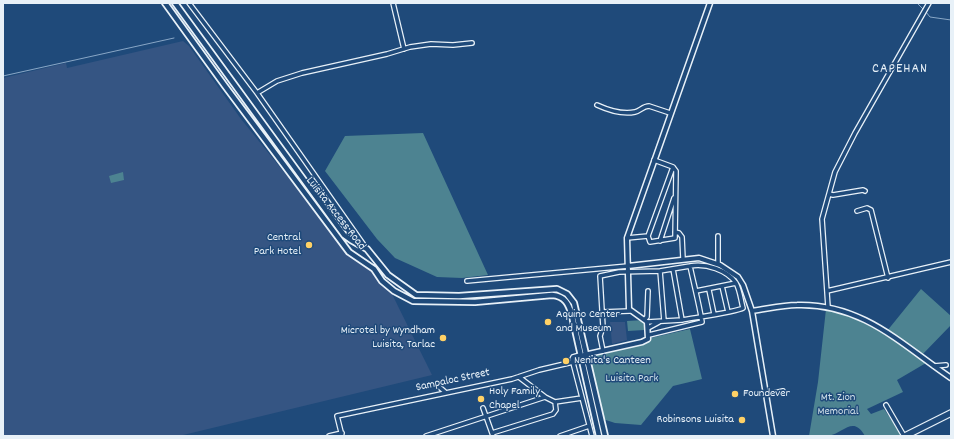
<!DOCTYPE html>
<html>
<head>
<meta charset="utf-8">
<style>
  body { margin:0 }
  #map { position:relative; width:954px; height:439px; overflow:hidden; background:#1f4a7a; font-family:Dekko,sans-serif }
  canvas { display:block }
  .frame { position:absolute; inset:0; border:4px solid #e8f1f8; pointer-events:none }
</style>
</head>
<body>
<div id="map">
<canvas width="954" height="439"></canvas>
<div class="frame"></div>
</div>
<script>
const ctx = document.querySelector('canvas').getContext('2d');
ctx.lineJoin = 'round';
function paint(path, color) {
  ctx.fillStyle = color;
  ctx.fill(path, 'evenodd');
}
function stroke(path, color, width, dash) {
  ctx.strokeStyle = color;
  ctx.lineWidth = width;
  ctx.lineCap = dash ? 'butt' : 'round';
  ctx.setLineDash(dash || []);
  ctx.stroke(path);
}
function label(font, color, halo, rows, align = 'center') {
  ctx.font = font + ' Dekko,sans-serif';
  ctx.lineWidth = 3;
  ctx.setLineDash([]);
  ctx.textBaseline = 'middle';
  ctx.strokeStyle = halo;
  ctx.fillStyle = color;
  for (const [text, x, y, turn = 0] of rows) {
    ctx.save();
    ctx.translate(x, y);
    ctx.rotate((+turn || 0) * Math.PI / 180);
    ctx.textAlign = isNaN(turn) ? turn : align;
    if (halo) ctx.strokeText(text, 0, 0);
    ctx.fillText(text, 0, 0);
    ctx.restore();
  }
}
paint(new Path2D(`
  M183,41L189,46L241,119L326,224L347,254L374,271L383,285L392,294L432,375L179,436H3V78L66,63L67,68Z
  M610,322H625L627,340L612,344Z`), '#355583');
paint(new Path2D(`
  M423,133L488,275L462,278L437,277L395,258L377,239L325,171L345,136Z
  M123,172L124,180L111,183L109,176Z
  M921,289L951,316V325L921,356L887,331Z
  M826,309C866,318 893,339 926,363L897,380L903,392L867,409L871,414L884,409L901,434L898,436H865C853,415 844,433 828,436C822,437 815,436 809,436L818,382Z
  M644,320V330L628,331L627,321Z
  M690,329L702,379L673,386L641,425L615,423L603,419L589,352Z`), '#4d8391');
stroke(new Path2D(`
  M917,3L924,10
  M926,12L930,17L951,20
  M3,76L174,38`), '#89a7c6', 1);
const minor = new Path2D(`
  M189,3L257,93L366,248
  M393,3L404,49
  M257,93L277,81L302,73L387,54L410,47L431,44L453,45L472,43
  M597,105C608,110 622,115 635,112C640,111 643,106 649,106L670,113
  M654,160L673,167L676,171L675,238L650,242L648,236L673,167
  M829,194L833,195L863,190L865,191
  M857,211L867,208L871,210L888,278
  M675,232L679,233L682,237L683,259
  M718,236V263
  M627,238L648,236
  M660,241L674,198
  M660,271L664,321
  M467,281L628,266
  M722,286L728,312
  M709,290L714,314
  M696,291L736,283
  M827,291L951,262
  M828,307L822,219L835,172L855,133L929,3
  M602,312L630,311
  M645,319L647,317L648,291
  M647,322L682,320
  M648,328L659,322
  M649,335L702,322C699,303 694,285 690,266C706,263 727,270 736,283C740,290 741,301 743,308C737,312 692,318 682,320L673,269
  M603,351L600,336L603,327L600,276L619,272L660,271L690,266
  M580,355L573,357L572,359L592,436
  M934,366L946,365
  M519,377L545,397L555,402L582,398
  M436,384L445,392
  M766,395L783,391
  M886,405L904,436
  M483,408L493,436
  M492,433L553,414L556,410L555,402
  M329,436L342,433
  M342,436L337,416L512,379L539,370L573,362
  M426,436L545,397
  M560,436L589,426`);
const tertiary = new Path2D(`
  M628,266L699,258L720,265L738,277L743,285L752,311L773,436
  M752,311C767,309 782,305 797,305C862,303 901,344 951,378
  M584,355L642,342L648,339L647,322L629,309L627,238L710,3`);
const secondary = new Path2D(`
  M165,3L225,86L349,252L374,269L382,281L394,291L413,301L475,302L552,295C565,296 569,304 572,316L599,436
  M175,3L344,235L351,240L367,249L388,275L416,295L459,296L557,289L567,294L574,303L605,436`);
const trunk = new Path2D(`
  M905,436L951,413`);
stroke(minor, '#e8f1f8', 6);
stroke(tertiary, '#e8f1f8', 7);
stroke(secondary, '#e8f1f8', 8);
stroke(trunk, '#e8f1f8', 8);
stroke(minor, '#1f4a7a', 3.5);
stroke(tertiary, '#1f4a7a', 4);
stroke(secondary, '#1f4a7a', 4.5);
stroke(trunk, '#1f4a7a', 5.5);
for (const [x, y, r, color] of [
  [309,245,4,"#ffd166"],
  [548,322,4,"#ffd166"],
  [443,338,4,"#ffd166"],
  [566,361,4,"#ffd166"],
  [735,394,4,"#ffd166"],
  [481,399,4,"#ffd166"],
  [742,420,4,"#ffd166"]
]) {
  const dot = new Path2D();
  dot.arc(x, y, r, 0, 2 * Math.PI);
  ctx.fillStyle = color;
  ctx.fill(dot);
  stroke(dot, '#1f4a7a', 1.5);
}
label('12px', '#e8f1f8', '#1f4a7a', [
  ["Luisita Access Road",335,214,52],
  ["Sampaloc Street",453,381,-12]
]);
label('12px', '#e8f1f8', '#1f4a7a', [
  ["Central",301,238,"right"],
  ["Park Hotel",301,252,"right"],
  ["Aquino Center",556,315],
  ["and Museum",556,329],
  ["Microtel by Wyndham",435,331,"right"],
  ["Luisita, Tarlac",435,345,"right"],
  ["Nenita's Canteen",574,361],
  ["Holy Family",489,392],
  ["Chapel",489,406],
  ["Foundever",743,394],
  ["Robinsons Luisita",734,420,"right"]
], 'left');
label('12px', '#d1e0e9', '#1f4a7a', [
  ["Luisita Park",632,379],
  ["Mt. Zion",838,398],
  ["Memorial",838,412]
]);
ctx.letterSpacing = '1px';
label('14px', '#e8f1f8', '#1f4a7a', [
  ["CAPEHAN",900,70]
]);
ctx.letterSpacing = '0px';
</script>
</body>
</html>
